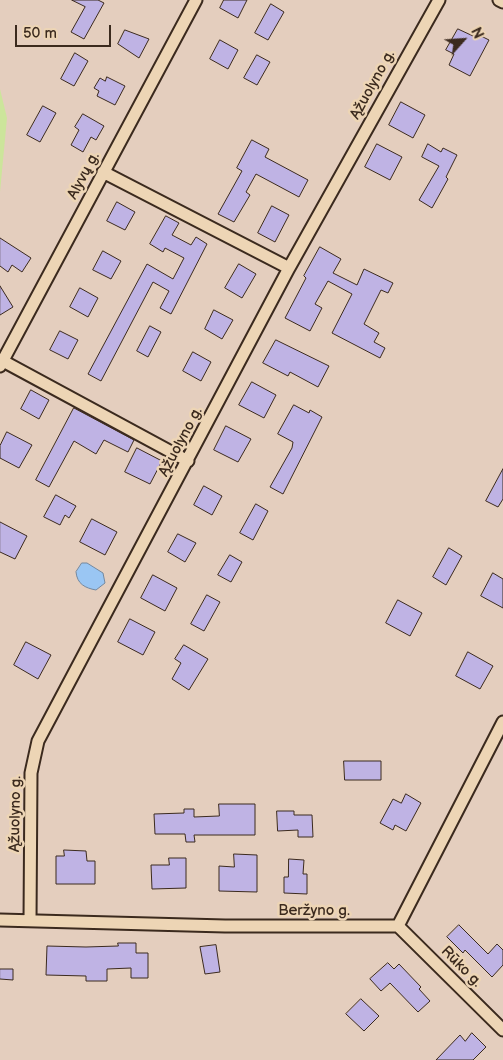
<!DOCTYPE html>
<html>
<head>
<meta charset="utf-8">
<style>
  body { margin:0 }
  #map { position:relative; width:503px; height:1060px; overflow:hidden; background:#e4cebe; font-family:"Balsamiq Sans",sans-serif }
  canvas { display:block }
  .north { position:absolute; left:438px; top:15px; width:50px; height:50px; -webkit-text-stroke:4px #edd5b5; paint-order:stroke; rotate:64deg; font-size:14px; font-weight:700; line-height:20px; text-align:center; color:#3b2a1e }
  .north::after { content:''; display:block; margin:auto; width:18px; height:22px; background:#3b2a1e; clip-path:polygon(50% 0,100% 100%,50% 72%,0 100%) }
  .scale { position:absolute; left:15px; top:25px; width:96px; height:22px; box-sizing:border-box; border:2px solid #3b2a1e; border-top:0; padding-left:6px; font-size:15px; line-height:18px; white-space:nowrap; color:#3b2a1e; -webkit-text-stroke:4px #edd5b5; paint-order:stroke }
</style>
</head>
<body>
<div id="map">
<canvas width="503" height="1060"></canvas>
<div class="north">N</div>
<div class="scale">50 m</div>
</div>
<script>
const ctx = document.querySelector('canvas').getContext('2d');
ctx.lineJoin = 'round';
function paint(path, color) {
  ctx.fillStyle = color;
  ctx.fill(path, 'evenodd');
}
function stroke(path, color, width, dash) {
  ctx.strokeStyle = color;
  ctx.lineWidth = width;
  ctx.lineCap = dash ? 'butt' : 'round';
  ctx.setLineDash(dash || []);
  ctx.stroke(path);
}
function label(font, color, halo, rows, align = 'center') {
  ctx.font = font + ' "Balsamiq Sans",sans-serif';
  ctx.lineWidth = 5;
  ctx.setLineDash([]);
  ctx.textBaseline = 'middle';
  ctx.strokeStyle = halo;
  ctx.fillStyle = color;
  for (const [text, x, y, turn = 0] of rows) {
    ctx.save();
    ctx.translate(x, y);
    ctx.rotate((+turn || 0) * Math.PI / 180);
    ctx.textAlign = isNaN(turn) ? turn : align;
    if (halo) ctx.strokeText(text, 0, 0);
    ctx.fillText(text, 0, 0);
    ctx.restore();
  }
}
paint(new Path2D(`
  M0,89L7,118L0,192Z`), '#cce59b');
const water = new Path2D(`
  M82,563H87L103,573L105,583L96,590C85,588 77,584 76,572Z`);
paint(water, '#9ac6f3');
stroke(water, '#74889e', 1);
const building = new Path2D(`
  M72,0H98L104,3L84,39L71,32L85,7Z
  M224,0H247L238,18L220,8Z
  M271,4L284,12L268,40L255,33Z
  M458,29L473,36L475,33L489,40L470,76L449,65L454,54L446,50Z
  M125,30L149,39L139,58L118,44Z
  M220,40L238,50L228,69L210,59Z
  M75,53L88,61L74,86L61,79Z
  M257,55L270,62L257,85L244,78Z
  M107,77L125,86L115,105L97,96L99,91L94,88L100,78L105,81Z
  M401,102L425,115L413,138L389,125Z
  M43,106L56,113L40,142L27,135Z
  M83,114L104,126L96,140L91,137L83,152L71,145L79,130L75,127Z
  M252,140L269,149L265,157L308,180L299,197L256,174L246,192L250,195L234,222L218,214L242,171L237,168Z
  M377,144L402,157L390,180L365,167Z
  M428,144L441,152L443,148L457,155L446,177L448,179L432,208L419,200L439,166L422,157Z
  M117,202L135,212L125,230L107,221Z
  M272,206L289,215L275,242L258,233Z
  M166,216L179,223L172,235L191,245L196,237L207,244L171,314L160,308L169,291L153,282L101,381L88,374L147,264L173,279L184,258L165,248L163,252L150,244Z
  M0,238L31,258L22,272L12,265L8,272L0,266Z
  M320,247L341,259L333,273L357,285L364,269L393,283L388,293L381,290L364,324L379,333L374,342L385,348L380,358L332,333L352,294L328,281L315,304L322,308L310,331L285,318L306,278L304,276Z
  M103,251L121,261L111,279L93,270Z
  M239,264L256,274L242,298L225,288Z
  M0,286L13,307L0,315Z
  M80,288L98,298L88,317L70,307Z
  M214,310L233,320L222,339L205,329Z
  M150,326L161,332L148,357L137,351Z
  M60,331L78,340L68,359L50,350Z
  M276,340L329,366L318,387L290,372L288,376L263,363Z
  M193,352L211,362L201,381L183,371Z
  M252,382L276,395L264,418L239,405Z
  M31,390L49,400L39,419L21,409Z
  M294,405L309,413L310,410L322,417L283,494L270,487L292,448L293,442L278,434Z
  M74,408L134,440L128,452L104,440L96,454L74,441L49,487L36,480Z
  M226,426L251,439L238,462L214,450Z
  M7,432L32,445L19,468L0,458V446Z
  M137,448L162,461L150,484L125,472Z
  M503,469V499L498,507L486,501Z
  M204,486L222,496L212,515L194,505Z
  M56,495L76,506L69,518L65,515L60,525L44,517Z
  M256,504L268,511L253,540L240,533Z
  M92,519L117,532L105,555L80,542Z
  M0,522L27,536L15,559L0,552Z
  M178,534L196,543L185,562L168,552Z
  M449,548L462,556L446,585L433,577Z
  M230,555L242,562L231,582L218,575Z
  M493,573L503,579V608L481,596Z
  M153,575L177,588L165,611L141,598Z
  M207,595L220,602L204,631L191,624Z
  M398,600L422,613L410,636L386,623Z
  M130,619L155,632L143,655L118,642Z
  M26,642L51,655L38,679L14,665Z
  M184,645L208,659L189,690L172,679L181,663L175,659Z
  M468,652L493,666L480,689L456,676Z
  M344,761H381V780H345Z
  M406,794L421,803L406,831L395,825L393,830L380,823L393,799L401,803Z
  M219,804H255V835H194L195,842H186L185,834H155L154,814L184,813V809H194V817L219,816Z
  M277,811H294V815H312L313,837H298V830L278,831Z
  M64,850L86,851L87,861H95V884H56V856H64Z
  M234,854L257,855V892L219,891V866L234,867Z
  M169,858H186V888L152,889L151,865H169Z
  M289,859L304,860L303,874H307V894L284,893V877H288Z
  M459,925L488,954L497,944L503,950V965L492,977L465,950L463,953L447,937Z
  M118,943H136V953H148V978H131V968L107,969V981H86V976L46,975L47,946L86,947L118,946Z
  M216,945L220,972L205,974L200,947Z
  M388,963L394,969L399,964L421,987L419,989L430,1001L418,1012L390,983L381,991L370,979Z
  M0,969H13V980L0,979Z
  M361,999L379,1016L364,1031L346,1014Z
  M472,1033L486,1047L473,1060H436L460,1035L465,1041Z`);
paint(building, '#bfb3e4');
stroke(building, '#3b2a1e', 1);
const minor = new Path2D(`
  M499,0L503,2
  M103,172L289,268
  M3,361L188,461
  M0,366L196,0
  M0,920L225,926H398
  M30,921L31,773L38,741L289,268L439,0
  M398,926L503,722
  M398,926L503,1030`);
stroke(minor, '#3b2a1e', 15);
stroke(minor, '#edd5b5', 11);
label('15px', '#3b2a1e', '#edd5b5', [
  ["Ąžuolyno g.",373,85,-61],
  ["Alyvų g.",84,176,-62],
  ["Ąžuolyno g.",181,442,-62],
  ["Ąžuolyno g.",16,814,-89],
  ["Beržyno g.",314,911],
  ["Rūko g.",461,967,45]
]);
</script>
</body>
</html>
